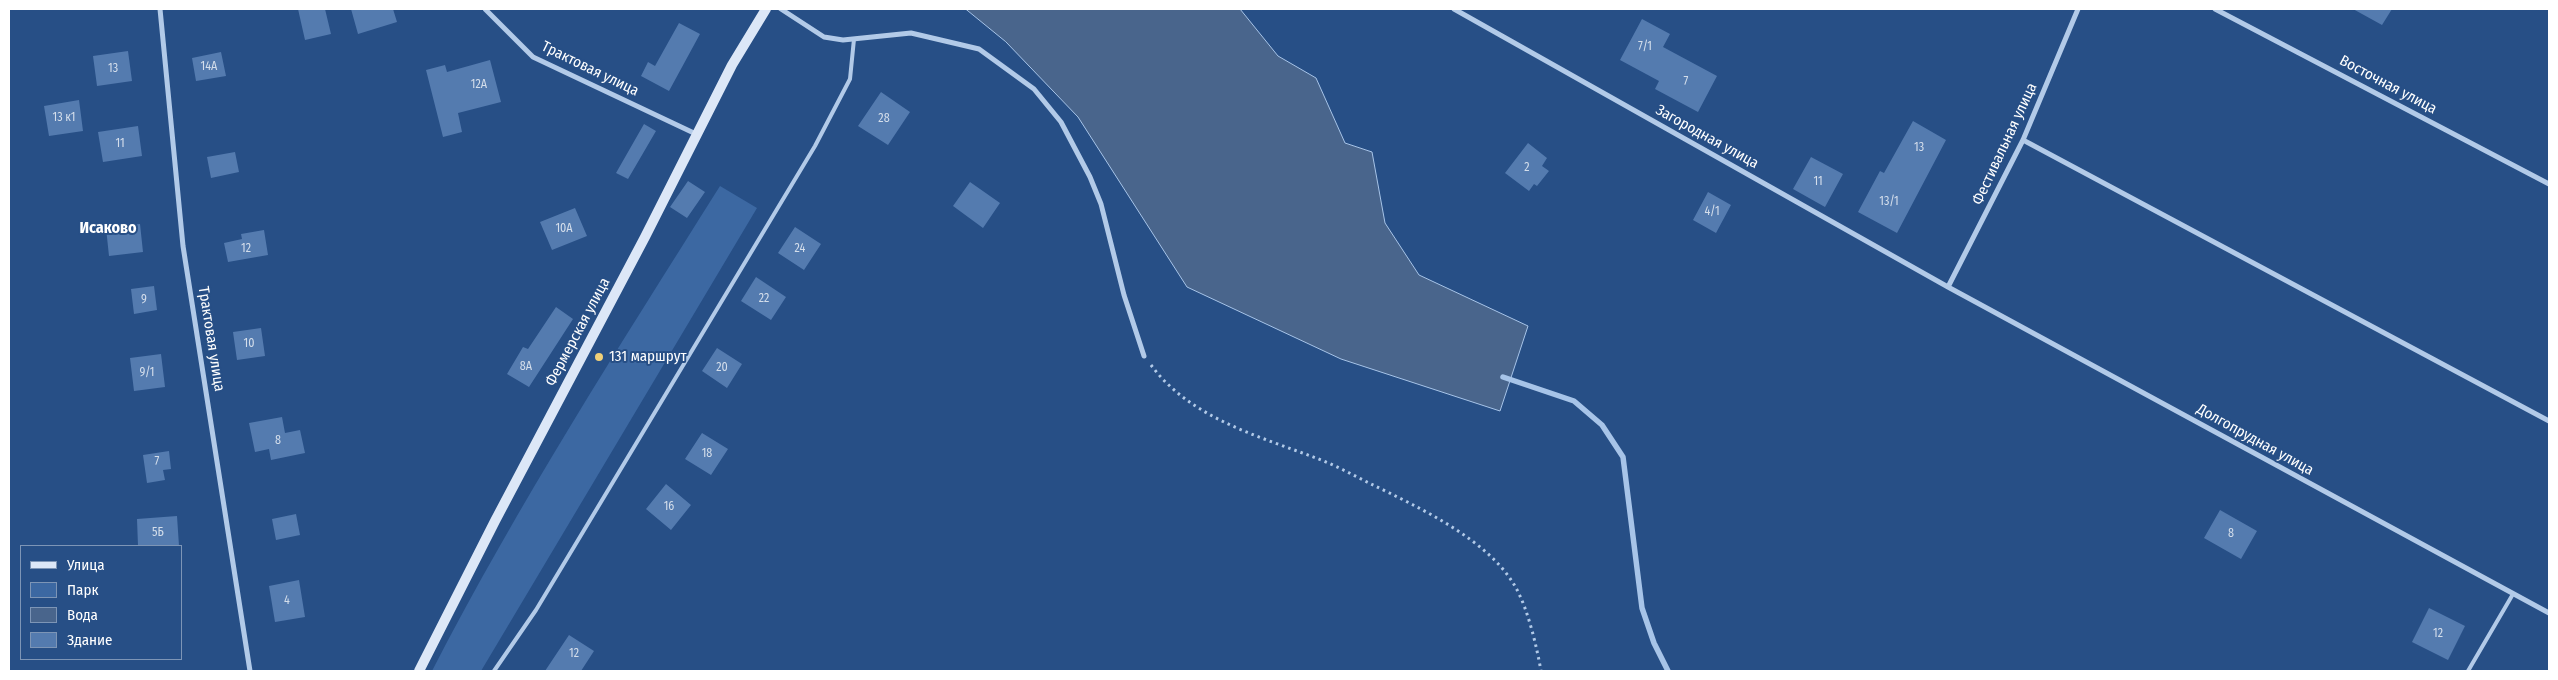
<!DOCTYPE html>
<html>
<head>
<meta charset="utf-8">
<style>
  body { margin:0 }
  #map { position:relative; width:2558px; height:680px; overflow:hidden; background:#274f86; font-family:"Fira Sans Condensed",sans-serif }
  canvas { display:block }
  .frame { position:absolute; inset:0; border:10px solid #fff; pointer-events:none }
  .legend { position:absolute; left:20px; top:545px; width:162px; height:115px; box-sizing:border-box; background:#274f86; border:1px solid #7d95b6; margin:0; padding:6px 9px; list-style:none; font-size:15px; color:#fff }
  .legend li { display:flex; align-items:center; gap:10px; height:25px }
  .legend b { width:25px; border:1px solid #7d95b6 }
</style>
</head>
<body>
<div id="map">
<canvas width="2558" height="680"></canvas>
<div class="frame"></div>
<ul class="legend">
<li><b style="height:6px;background:#dce7f7"></b>Улица</li>
<li><b style="height:14px;background:#3c68a2"></b>Парк</li>
<li><b style="height:14px;background:#49658c"></b>Вода</li>
<li><b style="height:14px;background:#547baf"></b>Здание</li>
</ul>
</div>
<script>
const ctx = document.querySelector('canvas').getContext('2d');
ctx.lineJoin = 'round';
function paint(path, color) {
  ctx.fillStyle = color;
  ctx.fill(path, 'evenodd');
}
function stroke(path, color, width, dash) {
  ctx.strokeStyle = color;
  ctx.lineWidth = width;
  ctx.lineCap = dash ? 'butt' : 'round';
  ctx.setLineDash(dash || []);
  ctx.stroke(path);
}
function label(font, color, halo, rows, align = 'center') {
  ctx.font = font + ' "Fira Sans Condensed",sans-serif';
  ctx.lineWidth = 4;
  ctx.setLineDash([]);
  ctx.textBaseline = 'middle';
  ctx.strokeStyle = halo;
  ctx.fillStyle = color;
  for (const [text, x, y, turn = 0] of rows) {
    ctx.save();
    ctx.translate(x, y);
    ctx.rotate((+turn || 0) * Math.PI / 180);
    ctx.textAlign = isNaN(turn) ? turn : align;
    if (halo) ctx.strokeText(text, 0, 0);
    ctx.fillText(text, 0, 0);
    ctx.restore();
  }
}
paint(new Path2D(`
  M720,186L757,208L481,671H432C518,504 620,345 720,186Z`), '#3c68a2');
const water = new Path2D(`
  M966,9H1240L1278,56L1316,78L1345,143L1372,152L1385,223L1419,275L1528,326L1500,411L1341,359L1187,287L1078,117L1006,42Z`);
paint(water, '#49658c');
stroke(water, '#a7c4e8', 1);
stroke(new Path2D(`
  M1503,377L1574,401L1602,425L1623,457L1642,608L1654,643L1668,671`), '#a7c4e8', 5.5);
paint(new Path2D(`
  M298,9H325L331,34L305,40Z
  M351,9H393L397,22L358,34Z
  M2353,9H2392L2382,25Z
  M1642,19L1670,34L1663,47L1717,76L1698,112L1655,89L1659,81L1620,60Z
  M679,23L700,34L669,91L641,76L648,62L655,66Z
  M128,51L132,81L97,86L93,56Z
  M221,52L226,76L196,81L192,58Z
  M490,60L501,102L458,113L462,132L443,137L426,70L445,65L447,72Z
  M881,92L910,112L888,145L858,126Z
  M79,100L83,131L49,136L44,106Z
  M1913,121L1946,140L1897,233L1858,212L1880,171L1884,173Z
  M644,124L656,131L628,179L616,173Z
  M138,126L142,156L103,162L98,132Z
  M1528,143L1547,158L1542,166L1549,171L1537,186L1534,184L1529,191L1505,173Z
  M235,152L239,172L211,178L207,157Z
  M1811,157L1843,174L1825,207L1793,189Z
  M688,181L705,192L687,218L670,207Z
  M970,182L1000,203L983,228L953,206Z
  M1708,192L1731,205L1716,233L1693,220Z
  M575,208L587,236L552,250L540,222Z
  M140,224L143,252L109,256L106,228Z
  M795,227L821,244L804,270L778,253Z
  M264,230L268,255L228,262L224,243L242,239L241,234Z
  M756,277L786,297L771,320L741,301Z
  M154,286L157,310L134,314L131,289Z
  M556,307L573,319L529,387L507,374L523,347L528,349Z
  M261,328L265,356L237,360L233,332Z
  M717,348L742,364L727,388L702,371Z
  M161,354L165,387L134,391L130,358Z
  M282,417L285,433L300,430L305,453L271,460L269,449L255,452L249,423Z
  M702,433L728,449L711,475L685,459Z
  M169,451L171,469L163,470L165,480L147,483L143,455Z
  M666,484L691,505L671,530L646,509Z
  M2220,510L2257,531L2241,559L2204,538Z
  M296,514L300,535L276,540L272,519Z
  M177,516L179,546H138L137,519Z
  M299,580L305,617L275,622L269,586Z
  M2429,608L2465,626L2448,660L2412,642Z
  M569,635L594,651L581,671H545Z`), '#547baf');
stroke(new Path2D(`
  M1151,365C1190,418 1258,436 1316,458C1335,465 1353,475 1371,484C1418,507 1490,540 1516,588C1528,609 1537,648 1541,671`), '#b2cae8', 3, [2.5, 4]);
stroke(new Path2D(`
  M494,671L536,610L815,146L850,79L854,39
  M2468,671L2513,594`), '#b2cae8', 4);
stroke(new Path2D(`
  M160,9L183,246L250,671
  M485,9L533,57L696,134
  M781,9L824,37L843,40L911,33L979,49L1034,89L1061,122L1090,177L1101,204L1124,295L1144,356
  M1454,9L1948,287L2549,613
  M2215,9L2549,184
  M2023,140L2549,421
  M1948,287L2023,140L2078,9`), '#b2cae8', 5);
stroke(new Path2D(`
  M419,671L495,521L645,237L732,65L766,9`), '#dce7f7', 10);
for (const [x, y, r, color] of [
  [599,357,5,"#f0d078"]
]) {
  const dot = new Path2D();
  dot.arc(x, y, r, 0, 2 * Math.PI);
  ctx.fillStyle = color;
  ctx.fill(dot);
  stroke(dot, '#274f86', 2);
}
label('12px', '#d4deeb', null, [
  ["7/1",1645,47],
  ["14А",209,67],
  ["13",113,69],
  ["7",1686,82],
  ["12А",479,85],
  ["13 к1",64,118],
  ["28",884,119],
  ["11",120,144],
  ["13",1919,148],
  ["2",1527,168],
  ["11",1818,182],
  ["13/1",1889,202],
  ["4/1",1712,212],
  ["10А",564,229],
  ["12",246,249],
  ["24",800,249],
  ["22",764,299],
  ["9",144,300],
  ["10",249,344],
  ["8А",526,367],
  ["20",722,368],
  ["9/1",147,373],
  ["8",278,441],
  ["18",707,454],
  ["7",157,462],
  ["16",669,507],
  ["5Б",158,533],
  ["8",2231,534],
  ["4",287,601],
  ["12",2438,634],
  ["12",574,654]
]);
label('15px', '#fff', '#274f86', [
  ["Трактовая улица",590,69,26],
  ["Восточная улица",2388,85,28],
  ["Загородная улица",1707,137,29],
  ["Фестивальная улица",2005,144,-65],
  ["Фермерская улица",578,332,-62],
  ["Трактовая улица",211,339,81],
  ["Долгопрудная улица",2255,440,29]
]);
label('15px', '#fff', '#274f86', [
  ["131 маршрут",609,357]
], 'left');
label('bold 16px', '#fff', '#274f86', [
  ["Исаково",108,229]
]);
</script>
</body>
</html>
